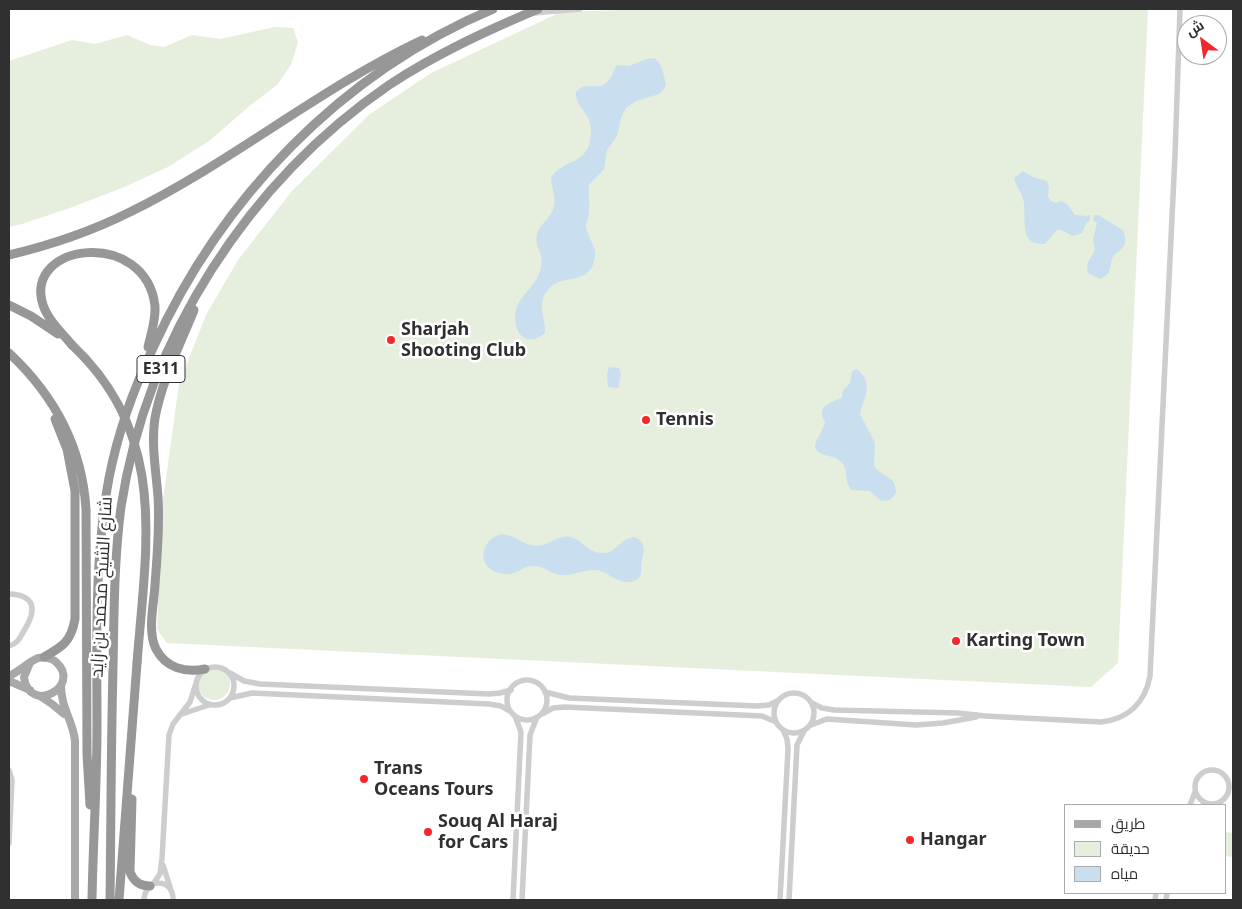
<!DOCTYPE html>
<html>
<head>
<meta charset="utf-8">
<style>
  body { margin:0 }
  #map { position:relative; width:1242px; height:909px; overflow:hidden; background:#fff; font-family:"Noto Sans",Cairo,sans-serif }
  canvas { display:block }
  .frame { position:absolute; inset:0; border:10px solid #303030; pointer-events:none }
  .legend { position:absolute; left:1064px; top:804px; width:162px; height:90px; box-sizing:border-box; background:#fff; border:1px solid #acacac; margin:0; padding:6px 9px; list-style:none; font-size:15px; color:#303030 }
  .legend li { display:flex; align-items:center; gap:10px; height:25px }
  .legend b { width:25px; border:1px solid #acacac }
  .north { position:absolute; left:1177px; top:15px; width:50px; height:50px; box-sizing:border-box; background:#fff; border:1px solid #acacac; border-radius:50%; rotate:329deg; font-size:14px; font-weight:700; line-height:20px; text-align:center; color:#303030 }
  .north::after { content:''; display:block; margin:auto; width:18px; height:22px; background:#f2282c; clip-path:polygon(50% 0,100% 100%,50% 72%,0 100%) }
</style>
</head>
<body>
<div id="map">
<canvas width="1242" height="909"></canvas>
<div class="frame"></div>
<ul class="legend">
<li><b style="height:6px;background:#a8a8a8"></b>طريق</li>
<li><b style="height:14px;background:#e6eedd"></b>حديقة</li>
<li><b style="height:14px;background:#c9deef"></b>مياه</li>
</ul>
<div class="north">ش</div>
</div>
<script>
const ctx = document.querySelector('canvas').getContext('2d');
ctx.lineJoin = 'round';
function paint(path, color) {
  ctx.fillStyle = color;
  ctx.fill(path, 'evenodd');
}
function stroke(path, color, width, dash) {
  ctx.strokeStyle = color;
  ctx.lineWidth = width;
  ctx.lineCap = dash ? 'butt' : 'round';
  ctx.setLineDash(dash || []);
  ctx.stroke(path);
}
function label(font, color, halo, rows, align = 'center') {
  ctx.font = font + ' "Noto Sans",Cairo,sans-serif';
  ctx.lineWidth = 5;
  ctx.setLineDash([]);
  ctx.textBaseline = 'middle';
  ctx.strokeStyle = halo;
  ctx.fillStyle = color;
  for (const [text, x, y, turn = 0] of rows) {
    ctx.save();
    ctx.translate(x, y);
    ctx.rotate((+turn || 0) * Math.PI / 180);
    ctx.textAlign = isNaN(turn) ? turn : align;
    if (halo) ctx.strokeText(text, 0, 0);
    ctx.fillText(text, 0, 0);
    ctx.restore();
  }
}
paint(new Path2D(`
  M654,9H1148L1118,663L1091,687L167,643L157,629L163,500L179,384L206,315L238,260L292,191L370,114L431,73L561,12Z
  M275,27L293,28L298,42L291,65L277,85L252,104L209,141L168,167L122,188L67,209L22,224L9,227V61L72,40L95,44L127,35L150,45L164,47L192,35L220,39Z
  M198 684a16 16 0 1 1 32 0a16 16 0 1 1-32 0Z
  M1226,832L1233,833V857L1226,856Z`), '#e6eedd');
paint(new Path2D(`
  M655,58L660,64L663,72L666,85L664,89L659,94L636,101L626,108L621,118L617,136L607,150L604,169L589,185C588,195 590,204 589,212C589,218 586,222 586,227C587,237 597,246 595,257C590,291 553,268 543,299C539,310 546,321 545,333C540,337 534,341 527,339C521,337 517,331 516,325C510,297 536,292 541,267C544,253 534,247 537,234C539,225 548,220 552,212C558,202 552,189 551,178C563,157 591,168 591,130C591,112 574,106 576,92C584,82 593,89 603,85C612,81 612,72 617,65L629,66L647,59Z
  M1023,171L1033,177L1047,181L1049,187L1048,197L1051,201L1056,203L1061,201L1067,204L1075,215L1087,216L1090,215V221L1087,222L1082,233L1073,236L1061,230H1057L1045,244C1019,246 1026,221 1024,204C1024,195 1016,187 1014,178Z
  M1094,215H1098L1123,230C1129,248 1123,246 1112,258C1110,268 1111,274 1100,279L1088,273C1085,262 1090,260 1095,250L1093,239L1097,223L1093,221Z
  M609,367L619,368L621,374L618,388L608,387L607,375Z
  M857,369C874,384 865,395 860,414L875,443L874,466C883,479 896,474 896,493L890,500L881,501L870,491L852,490C843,482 850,469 840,461C833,454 821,458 815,448C815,439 823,432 825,422C816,406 829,403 842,398L843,390L850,383L852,371Z
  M502,534C515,535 524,546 538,546C550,545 559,534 571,537C582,540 587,552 602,553C617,554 619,538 635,537C645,542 645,549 642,559C639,568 645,577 634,581C619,587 608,570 595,570C583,570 572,576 561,575C551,574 543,565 532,566C525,566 521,570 515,573C506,576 493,573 487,566C483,560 482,554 485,548C488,540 494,536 502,534Z`), '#c9deef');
stroke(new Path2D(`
  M533,13L580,9
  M9,594C35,595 37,609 25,629C20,637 19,643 9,646
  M196 686a19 19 0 1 1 38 0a19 19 0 1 1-38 0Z
  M230,673L244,681L260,684L489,694L500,693L511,690
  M507 700a20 20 0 1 1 40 0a20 20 0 1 1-40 0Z
  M545,692L569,698L757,706L769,705L779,700
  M774 713a20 20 0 1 1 40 0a20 20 0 1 1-40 0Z
  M230,698L252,693L489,704L501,706L511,712
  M812,703L822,708L834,710L958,713L985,716L1101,722C1128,719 1145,703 1150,676L1175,155L1180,9
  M182,714L209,705
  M542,714L553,708L565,707L762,716L776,722
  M811,725L827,719L916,725L943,723L976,717
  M1195 787a17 17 0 1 1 34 0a17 17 0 1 1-34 0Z
  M9,770L12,780L9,843
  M1190,805L1195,792
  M163,865L170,887
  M153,884L160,874L162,858L169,735L173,724L190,702L195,686
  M144,900C145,877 174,878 173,900
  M513,900L521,732L515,716
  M522,900L530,735L537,717
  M780,900L788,749L787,739L783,730
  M789,900L797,745L804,731
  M1155,900L1156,893
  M1166,900L1167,893`), '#cdcdcd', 5.5);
stroke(new Path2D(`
  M9,676C19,672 28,662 38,658C44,657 52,658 56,662C83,686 29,716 24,677L30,663
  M9,681L30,690
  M61,685C61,709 73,720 75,741V900
  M40,696L52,704L64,714`), '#a8a8a8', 8);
stroke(new Path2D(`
  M9,255C51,245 92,231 130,212C232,162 320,88 422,40
  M9,305L31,316L58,334
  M194,310C180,345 162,380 155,418C151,445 156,470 158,497C160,527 157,556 155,585C154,604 147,631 156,649C166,668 185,673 205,669
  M72,345C62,333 48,320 43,305C23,242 146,228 155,306C156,320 151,334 148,347
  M9,353C55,396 82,446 86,509L87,754L90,805
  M44,657C62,647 71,642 75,619V491L67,449L55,419
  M132,799L130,872C134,882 140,886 150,886
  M92,900C93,842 97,784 97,726C97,644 94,559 109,478C118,432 133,390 153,348C221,198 341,73 493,9
  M110,900C111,823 111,746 113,668C114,614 114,560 121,507C147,338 249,181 389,85C436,54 486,31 538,9
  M119,900L137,663`), '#979797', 9);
stroke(new Path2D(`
  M72,345C169,436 146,545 137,663`), '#979797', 9);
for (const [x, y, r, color] of [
  [391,340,5,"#f2282c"],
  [646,420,5,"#f2282c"],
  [956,641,5,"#f2282c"],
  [364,779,5,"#f2282c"],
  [428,832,5,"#f2282c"],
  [910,840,5,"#f2282c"]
]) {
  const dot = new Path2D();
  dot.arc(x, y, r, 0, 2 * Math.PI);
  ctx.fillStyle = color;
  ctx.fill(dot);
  stroke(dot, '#fff', 2);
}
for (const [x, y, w] of [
  [161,369,48]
]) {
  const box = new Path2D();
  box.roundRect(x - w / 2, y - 13.5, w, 27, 4);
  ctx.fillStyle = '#fff';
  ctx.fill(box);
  stroke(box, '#303030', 1);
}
label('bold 16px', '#303030', null, [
  ["E311",161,369]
]);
label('bold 18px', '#303030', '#fff', [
  ["Sharjah",401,330],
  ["Shooting Club",401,351],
  ["Tennis",656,420],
  ["Karting Town",966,641],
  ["Trans",374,769],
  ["Oceans Tours",374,790],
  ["Souq Al Haraj",438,822],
  ["for Cars",438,843],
  ["Hangar",920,840]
], 'left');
label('18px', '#303030', '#fff', [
  ["شارع الشيخ محمد بن زايد",102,587,-87]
]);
</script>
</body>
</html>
